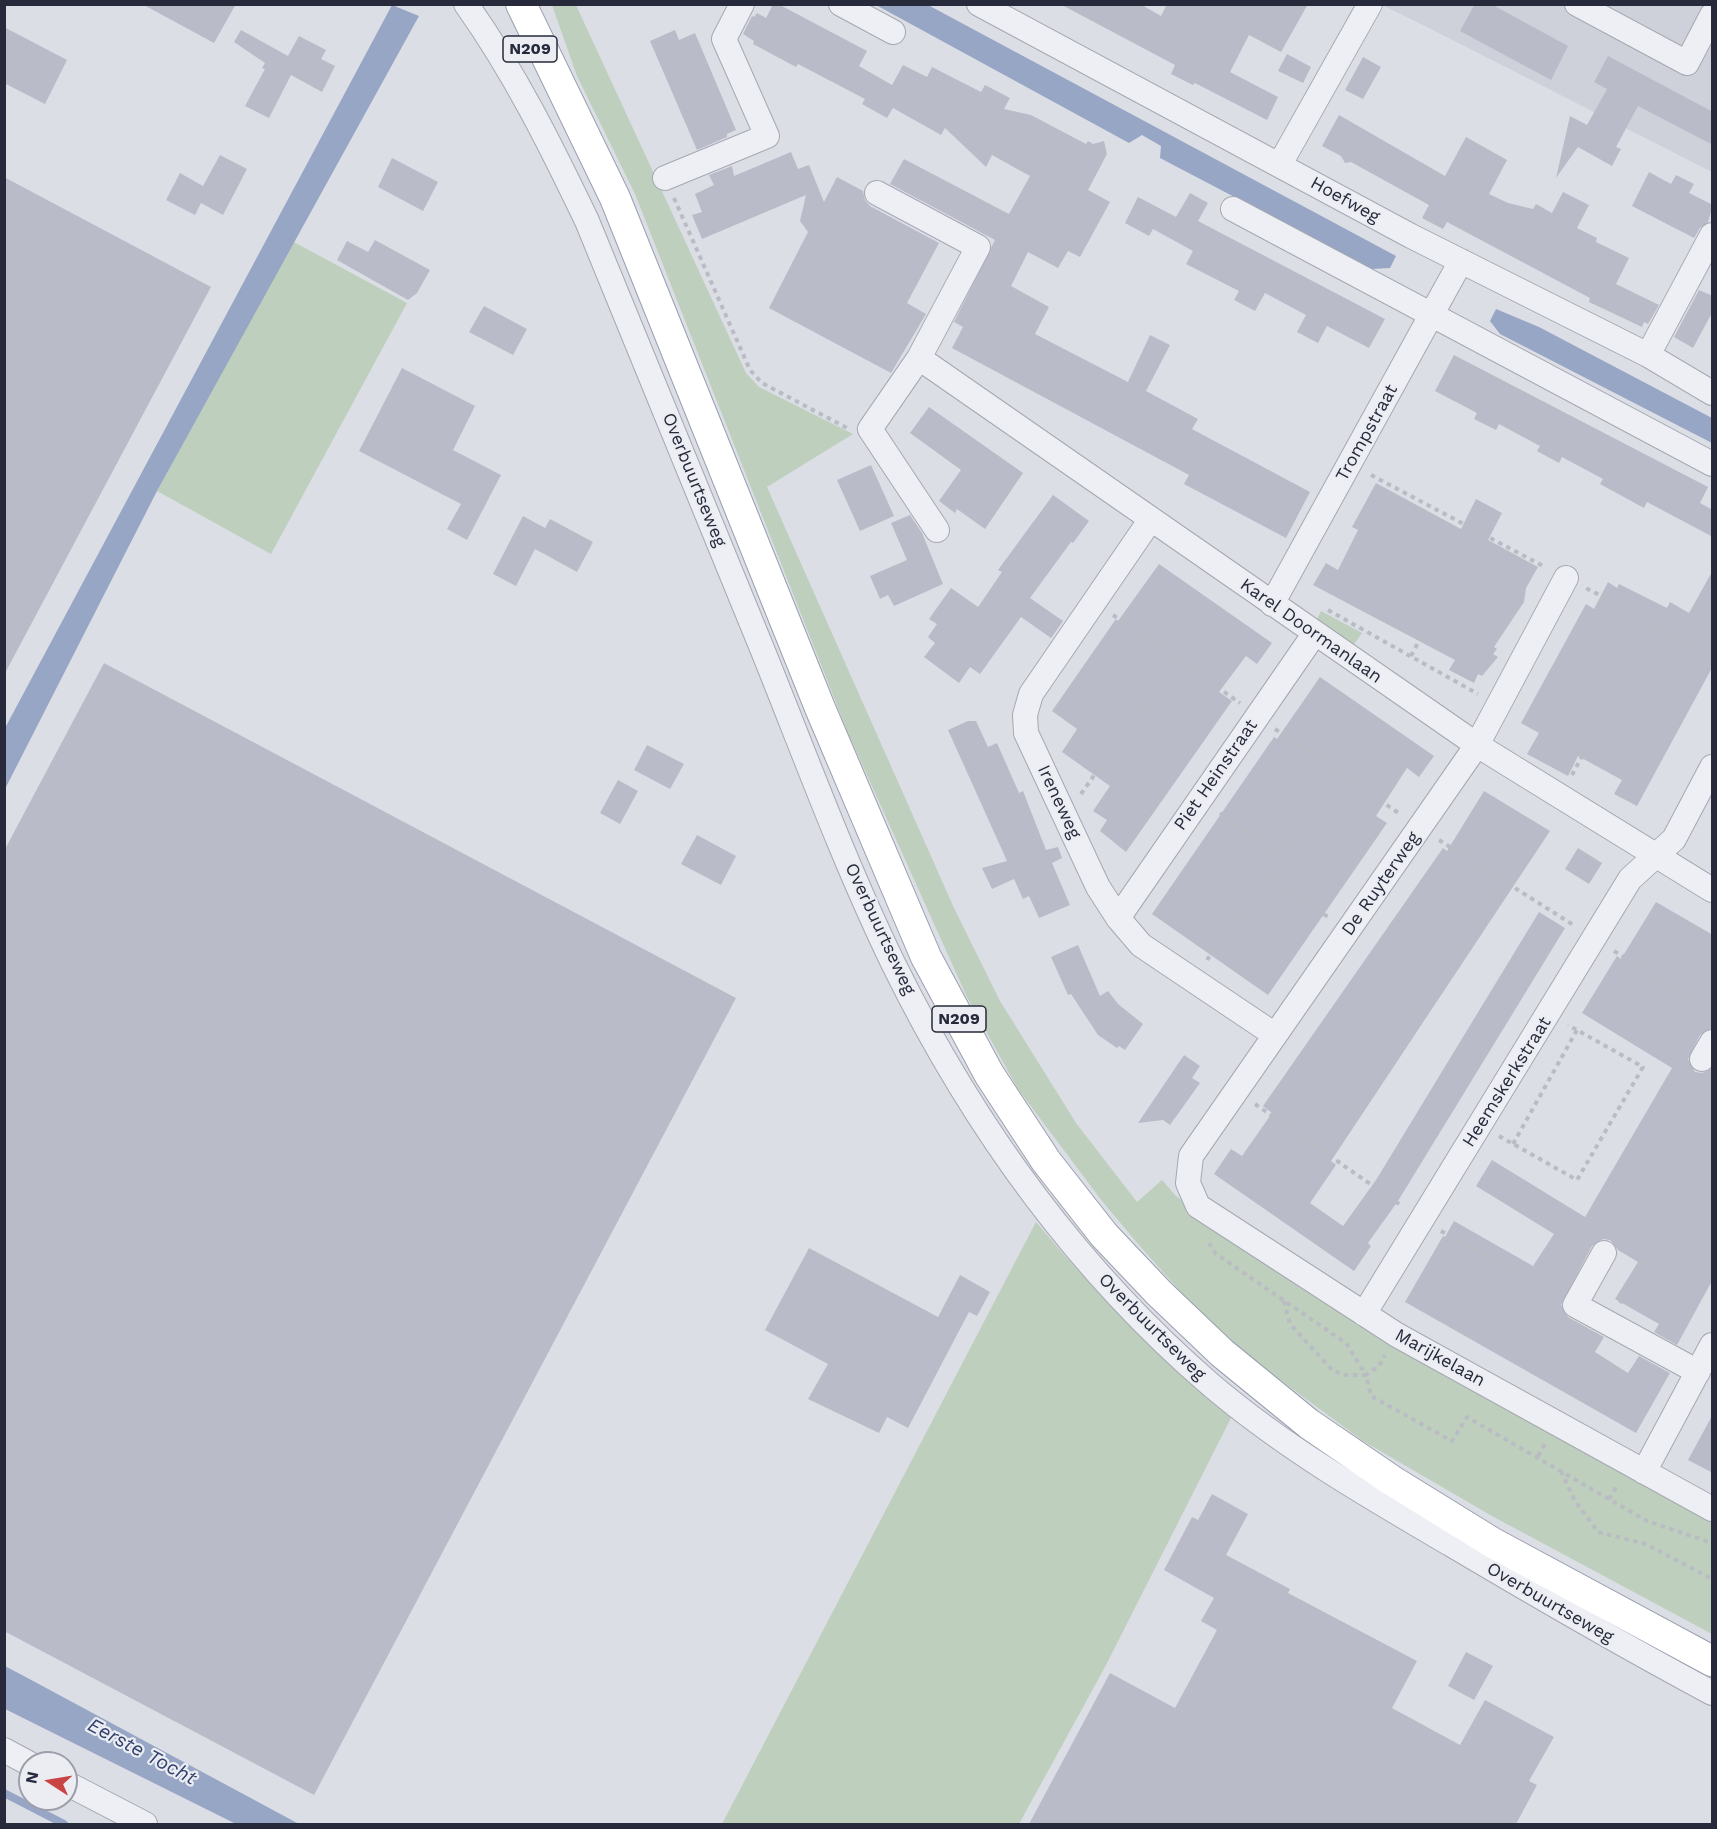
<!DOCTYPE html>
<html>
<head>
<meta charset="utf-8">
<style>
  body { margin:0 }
  #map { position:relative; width:1717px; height:1829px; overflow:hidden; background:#dbdee5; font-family:"Work Sans",sans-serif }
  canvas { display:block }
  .frame { position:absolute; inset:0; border:6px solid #262a3b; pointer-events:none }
  .north { position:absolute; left:18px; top:1751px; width:60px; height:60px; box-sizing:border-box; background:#ebedf3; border:2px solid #9c9fa9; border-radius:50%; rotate:282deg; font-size:16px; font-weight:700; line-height:24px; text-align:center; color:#262a3b }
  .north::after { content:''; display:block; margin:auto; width:21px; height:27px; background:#c84543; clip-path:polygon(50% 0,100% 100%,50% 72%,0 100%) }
</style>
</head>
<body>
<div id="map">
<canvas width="1717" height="1829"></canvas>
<div class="frame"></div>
<div class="north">N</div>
</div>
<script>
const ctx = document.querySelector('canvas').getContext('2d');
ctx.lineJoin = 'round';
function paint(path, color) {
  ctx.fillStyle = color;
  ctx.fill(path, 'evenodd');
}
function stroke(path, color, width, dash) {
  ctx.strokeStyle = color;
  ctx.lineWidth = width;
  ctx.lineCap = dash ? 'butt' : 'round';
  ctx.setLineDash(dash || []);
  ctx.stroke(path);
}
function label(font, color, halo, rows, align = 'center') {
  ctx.font = font + ' "Work Sans",sans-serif';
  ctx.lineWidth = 4.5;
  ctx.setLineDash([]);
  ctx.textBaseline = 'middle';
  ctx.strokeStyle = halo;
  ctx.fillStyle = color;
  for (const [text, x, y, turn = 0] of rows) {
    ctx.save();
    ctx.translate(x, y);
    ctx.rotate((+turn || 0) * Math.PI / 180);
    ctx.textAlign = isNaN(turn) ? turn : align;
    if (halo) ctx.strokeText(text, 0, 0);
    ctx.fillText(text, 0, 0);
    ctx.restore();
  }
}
paint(new Path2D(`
  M1382,5H1712V172L1425,26Z`), '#ced0da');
paint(new Path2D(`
  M552,5H576L746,373L759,387L853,434L767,487L954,908L1000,1001L1076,1123L1137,1202L1162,1180L1176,1196L1268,1261L1712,1520V1634L1492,1516L1363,1441L1248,1356L1185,1297L1139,1245L1102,1201L1018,1089L967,997L848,733L635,194L577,76Z
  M292,241L407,303L271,554L157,491Z
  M1321,611L1362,633L1352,647L1316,621Z
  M1036,1222C1096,1293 1159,1359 1232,1416L1105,1667L1019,1824H722Z`), '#becfbd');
paint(new Path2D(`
  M392,5L419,16L157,491L5,789V728Z
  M876,5H928L1396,256L1390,268L1372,269L1160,158L1161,146L1142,135L1129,143Z
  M1496,309L1539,327L1712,418V443L1500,334L1490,321Z
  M5,1666L35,1682L299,1824H236L5,1709Z`), '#97a6c5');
stroke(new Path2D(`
  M4,1793L64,1824`), '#97a6c5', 8);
paint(new Path2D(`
  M142,4H236L214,43Z
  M773,4H778L867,51L859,66L892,85L903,65L927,77L932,67L981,92L985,85L1010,98L1004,109L1031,115L1086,144L1088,141L1093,144L1104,141L1107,154L1088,190L1110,202L1080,257L1068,251L1058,268L1028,252L1011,286L1049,307L1035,334L1128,382L1150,335L1170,345L1146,391L1198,419L1192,429L1310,492L1286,538L1184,484L1189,475L952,348L963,327L954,322L995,240L890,184L904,159L1009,214L1030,176L992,155L986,167L945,128L941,135L893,108L887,118L862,104L865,99L798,64L796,67L753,44L754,41L743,34L752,16L754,17L757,13L766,18Z
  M1060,4H1140L1161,16L1167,4H1308L1281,52L1249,35L1230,72L1278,97L1267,120L1195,83L1193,85L1171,74L1175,65Z
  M1475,4H1491L1568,46L1551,80L1460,31Z
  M4,27L67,60L45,104L4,83Z
  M241,30L288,56L299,36L326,50L321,59L335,66L322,92L291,75L269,118L245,106L265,69L262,68L265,63L234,42Z
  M675,30L679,40L695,33L736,130L727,134V137L697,150L650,41Z
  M1287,54L1311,67L1303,83L1278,71Z
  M1608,56L1713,112V145L1638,106L1616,147L1621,149L1612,166L1578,147L1556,178L1570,116L1587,125L1607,89L1594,82Z
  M1363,57L1381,67L1363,99L1345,90Z
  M1339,115L1445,176L1466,137L1507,160L1489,194L1508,203L1533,209L1536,204L1552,213L1563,192L1589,205L1577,228L1597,238L1596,242L1629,258L1616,284L1659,305L1648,324L1644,322L1642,327L1589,302L1590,298L1447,222L1443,229L1422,218L1429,205L1351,162L1345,163L1341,156L1322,146Z
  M791,152L798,169L809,165L824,202L837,177L863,191L865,200L870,206L939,243L907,303L926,314L891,373L769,308L808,232L800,221L806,195L702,239L692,215L702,212L695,194L714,185L709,175L732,166L734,176Z
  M220,155L247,169L223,215L201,203L195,215L166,200L180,173L203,186Z
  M392,158L438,182L423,211L378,187Z
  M1649,172L1671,184L1676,175L1694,184L1689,193L1713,205L1708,222L1700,228L1694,238L1632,206Z
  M4,177L211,287L4,675Z
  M1190,193L1208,203L1198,221L1385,319L1369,348L1327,326L1318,343L1297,332L1306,315L1265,293L1255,311L1234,300L1239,291L1186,264L1193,251L1153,229L1149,236L1125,223L1138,197L1176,217Z
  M375,240L430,270L417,293L408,300L337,260L347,241L368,252Z
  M1699,290L1713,296V311L1693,348L1674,337Z
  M484,306L527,329L513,355L469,332Z
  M1454,355L1708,487L1700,503L1713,510V537L1647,502L1644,508L1600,484L1603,479L1562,457L1559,463L1537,451L1540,446L1499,424L1496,430L1474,419L1477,413L1435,391Z
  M402,368L475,406L453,450L501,475L467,540L447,529L461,504L359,451Z
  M929,407L1023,473L985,529L957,509L955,513L939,501L961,470L910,433Z
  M871,465L894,516L860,531L837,480Z
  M1376,483L1461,529L1476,499L1502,513L1488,540L1538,567L1526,588L1524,602L1494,647L1497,649L1493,654L1498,657L1482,676L1478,674L1474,683L1449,670L1455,660L1313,585L1326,563L1338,570L1358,530L1352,527Z
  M1053,495L1089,521L1073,543L1071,542L1030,598L1063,621L1051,638L1021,617L980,674L970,667L959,683L924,657L935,643L928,637L937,624L929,619L951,588L978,607L1002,572L998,570Z
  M910,515L922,533L943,584L894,606L888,595L880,599L870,576L907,560L891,523Z
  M523,516L545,528L550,519L593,542L577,572L535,549L516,586L493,574Z
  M1159,564L1272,643L1257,664L1246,656L1219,692L1232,701L1126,852L1100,831L1107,820L1093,811L1110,786L1062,752L1077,729L1052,711L1116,619L1118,621Z
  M1713,570V666L1637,806L1614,794L1622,780L1578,756L1568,776L1527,754L1539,733L1521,723L1586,604L1594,609L1608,582L1617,588L1619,584L1667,608L1670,602L1689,613Z
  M104,663L736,998L314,1795L4,1631V851Z
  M1320,677L1434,756L1419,777L1407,768L1376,816L1387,823L1268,995L1152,914L1274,737L1277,739Z
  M968,721H976L988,747L997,743L1019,793L1023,791L1046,850L1058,847L1062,858L1052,863L1070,905L1039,918L1029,896L1023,899L1014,879L992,889L982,868L1007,861L948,730Z
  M647,745L684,764L670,789L634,770Z
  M618,780L638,791L620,824L600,813Z
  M1484,791L1550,831L1351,1131L1331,1161L1336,1165L1310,1203L1343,1226L1376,1180L1539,912L1565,928L1398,1201L1368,1243L1371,1246L1354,1271L1214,1174L1231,1149L1242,1156L1272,1113L1263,1106L1443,848L1447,851Z
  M697,835L736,856L721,885L681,864Z
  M1578,848L1602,863L1589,884L1565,869Z
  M1656,902L1713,935V1028L1700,1035L1688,1059L1695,1072L1702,1073L1713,1068V1279L1677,1345L1654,1332L1659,1324L1615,1299L1638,1262L1618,1250L1610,1240L1603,1239L1592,1246L1561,1305L1568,1317L1604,1337L1595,1352L1628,1373L1639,1356L1670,1373L1636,1433L1405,1302L1443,1236L1445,1237L1454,1221L1533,1266L1554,1234L1476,1186L1492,1160L1585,1217L1672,1068L1582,1013L1617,956L1621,959Z
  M1078,945L1100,996L1108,991L1118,1004L1143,1024L1125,1050L1119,1046L1117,1048L1098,1035L1071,994L1068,995L1051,957Z
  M1184,1055L1200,1066L1192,1078L1200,1083L1170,1125L1163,1120L1138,1123Z
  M809,1248L938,1317L960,1275L990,1292L977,1316L969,1312L908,1428L887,1417L879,1433L808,1399L828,1364L765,1330Z
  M1713,1414V1473L1688,1460Z
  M1212,1494L1248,1514L1226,1555L1290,1589L1288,1593L1417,1661L1392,1708L1460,1745L1485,1700L1554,1737L1529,1781L1537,1785L1516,1824H1029L1110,1673L1175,1708L1217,1630L1201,1621L1214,1598L1164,1570L1192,1517L1198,1520Z
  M1466,1652L1493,1666L1474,1700L1448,1686Z`), '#b9bcc8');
const minor = new Path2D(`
  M466,4C515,73 551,146 587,221C646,364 705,507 763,651C805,755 844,862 893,963C972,1124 1074,1267 1211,1385C1285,1448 1368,1496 1452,1545C1538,1596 1624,1646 1712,1693
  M841,4L893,32
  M979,4L1411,236L1648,355L1712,393
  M1577,4L1687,63L1712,15
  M1280,164L1370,4
  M665,178L767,136L724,39L742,4
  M877,193L978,247L919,358L870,429L937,530
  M1233,209L1712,464
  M1648,355L1712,235
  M919,358L1477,745L1712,890
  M1151,519L1031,694L1025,715L1026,733L1098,887L1118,918L1141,945L1275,1035
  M1566,578L1477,745L1191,1156L1188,1183L1198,1206L1397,1335L1712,1509
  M1272,604L1461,261
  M1118,918L1315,633
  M1702,1059L1712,1042
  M1604,1253L1575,1305L1698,1372
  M1364,1314L1630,879L1674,839L1712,767
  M1644,1472L1712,1345
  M4,1750L30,1764
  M66,1783L145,1824`);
const major = new Path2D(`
  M521,4L615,198L820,708L926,957L989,1074L1046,1161L1104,1235L1159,1293L1222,1353L1309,1424L1391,1480L1493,1543L1712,1661`);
stroke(minor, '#a5a8b2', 26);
stroke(major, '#9ba0b0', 32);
stroke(new Path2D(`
  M674,198L750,370L762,383L847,428
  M1371,475L1545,567
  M1328,610L1478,694
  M1113,615L1240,703
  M1653,623L1712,654
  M1411,656L1477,531
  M1275,729L1400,814
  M1572,775L1653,623L1586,588
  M1081,794L1177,657
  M1220,813L1277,855
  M1439,840L1575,926
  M1264,874L1328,917
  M1614,951L1712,1012
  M1207,960L1335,770
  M1255,1104L1402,1206
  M1499,1136L1577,1180L1643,1067L1568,1025
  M1513,1144L1577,1030
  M1323,1151L1504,881
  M1441,1231L1555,1295
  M1209,1243L1216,1254L1346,1343L1366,1375L1379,1366L1385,1355
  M1284,1301L1290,1324L1333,1371L1346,1375H1366L1371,1396L1452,1441L1467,1417L1647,1521L1712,1543
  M1620,1303L1712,1136
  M1538,1456L1545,1444
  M1561,1471L1575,1501L1598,1532L1646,1544L1712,1579
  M1609,1499L1618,1484`), '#babcc4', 4, [4.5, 4.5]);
stroke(minor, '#eeeff4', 24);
stroke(major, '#fff', 30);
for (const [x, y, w] of [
  [530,49,54],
  [959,1019,54]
]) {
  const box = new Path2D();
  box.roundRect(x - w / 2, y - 13, w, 26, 4.5);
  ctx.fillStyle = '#ebedf3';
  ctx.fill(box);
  stroke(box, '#262a3b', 1.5);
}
label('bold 16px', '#262a3b', null, [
  ["N209",530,49],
  ["N209",959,1019]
]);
label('18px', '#262a3b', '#ebedf3', [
  ["Hoefweg",1345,200,29],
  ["Trompstraat",1367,433,-61],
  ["Overbuurtseweg",694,480,68],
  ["Karel Doormanlaan",1311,631,35],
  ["Piet Heinstraat",1216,775,-55],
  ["Ireneweg",1059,802,65],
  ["De Ruyterweg",1381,884,-55],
  ["Overbuurtseweg",880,929,65],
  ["Heemskerkstraat",1507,1082,-58],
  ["Overbuurtseweg",1152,1327,45],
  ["Marijkelaan",1440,1358,29],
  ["Overbuurtseweg",1550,1603,30]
]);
label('italic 20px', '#32426d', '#ebedf3', [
  ["Eerste Tocht",142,1752,28]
]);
</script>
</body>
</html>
